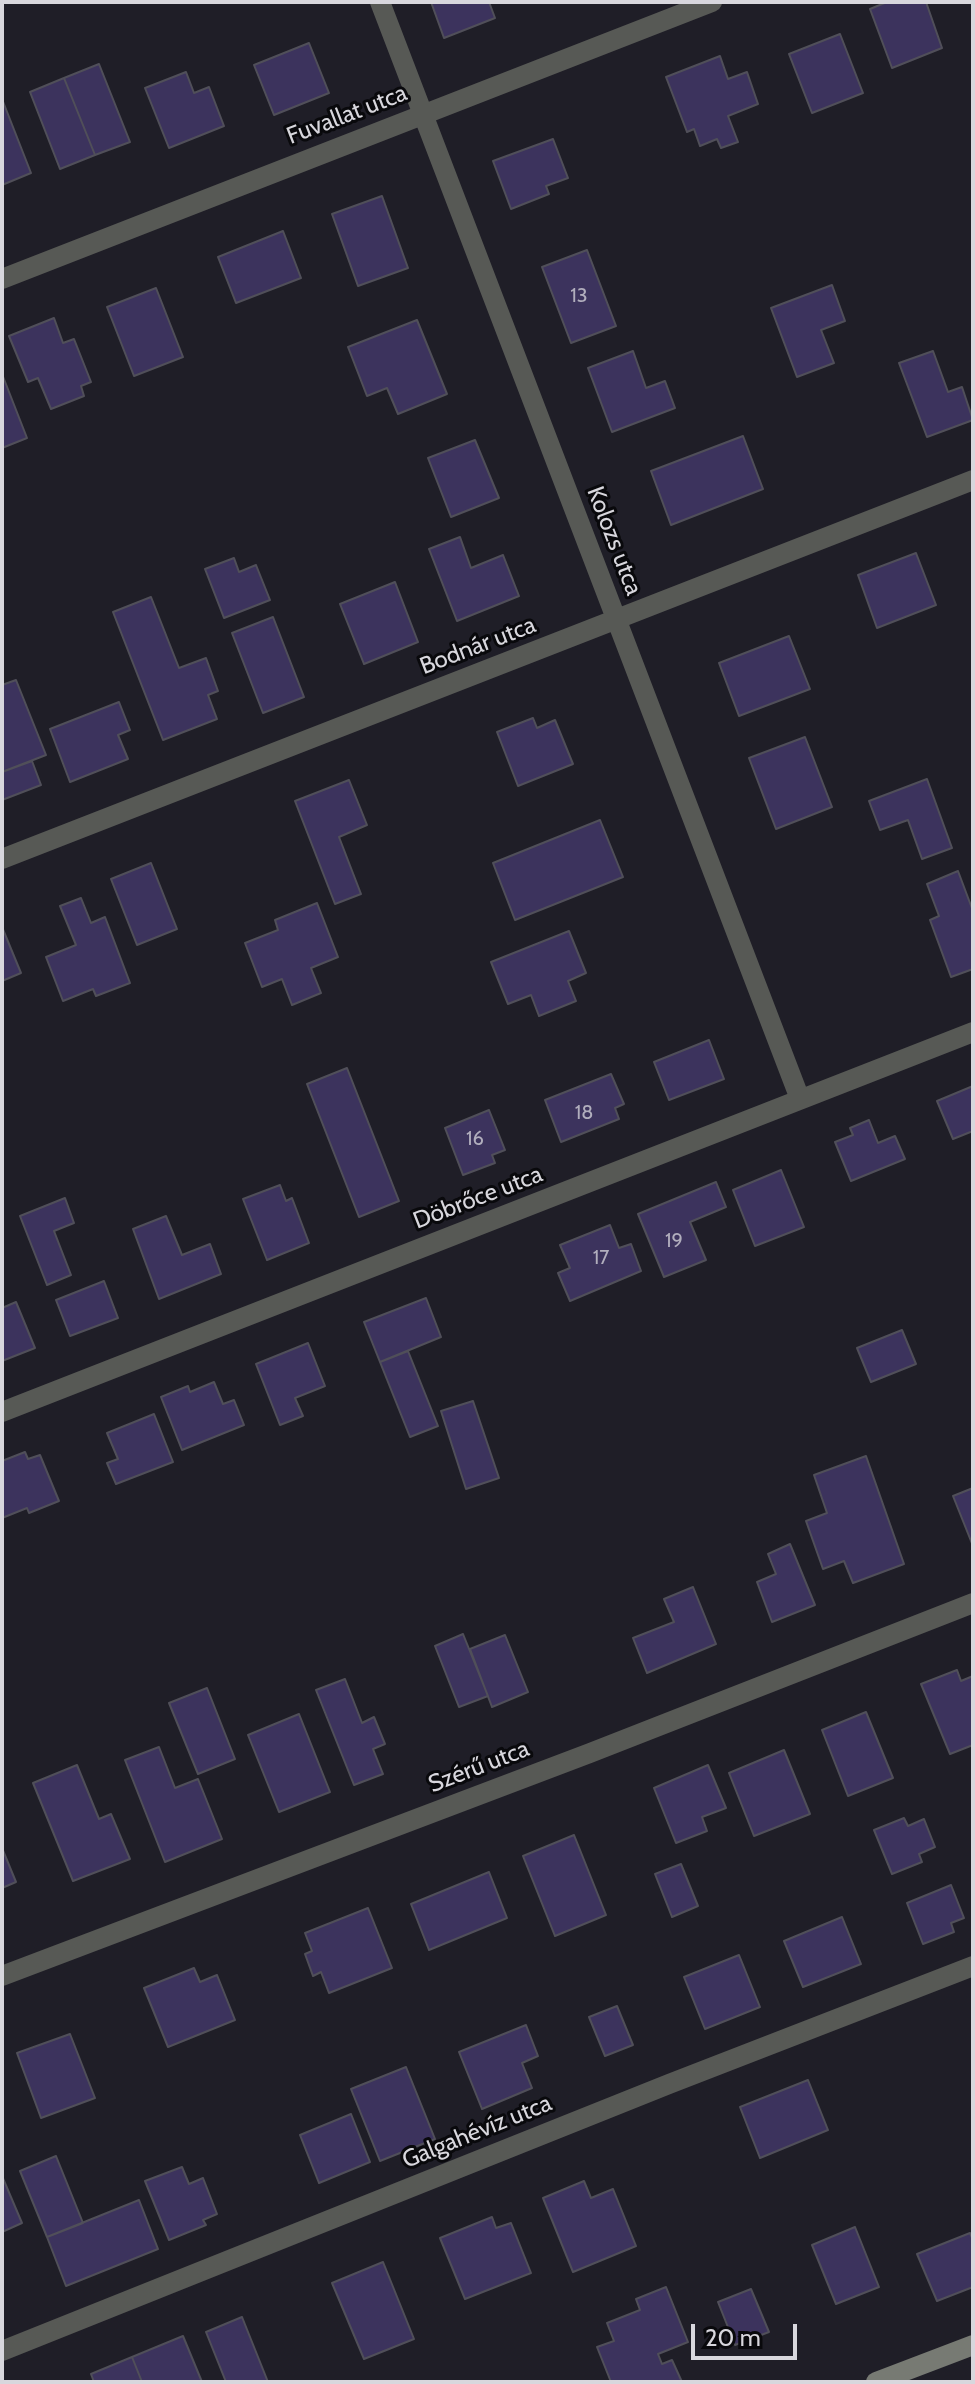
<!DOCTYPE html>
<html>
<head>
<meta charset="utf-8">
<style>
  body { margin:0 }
  #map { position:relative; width:975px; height:2384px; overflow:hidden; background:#1f1e27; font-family:Cabin,sans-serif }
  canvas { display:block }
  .frame { position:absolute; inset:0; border:4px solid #d8d7dd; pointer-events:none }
  .scale { position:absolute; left:691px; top:2324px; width:106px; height:36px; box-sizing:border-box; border:4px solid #d8d7dd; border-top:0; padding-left:10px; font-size:24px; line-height:28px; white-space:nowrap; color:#d8d7dd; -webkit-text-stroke:6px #09090c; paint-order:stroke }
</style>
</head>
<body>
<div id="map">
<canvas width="975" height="2384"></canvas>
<div class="frame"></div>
<div class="scale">20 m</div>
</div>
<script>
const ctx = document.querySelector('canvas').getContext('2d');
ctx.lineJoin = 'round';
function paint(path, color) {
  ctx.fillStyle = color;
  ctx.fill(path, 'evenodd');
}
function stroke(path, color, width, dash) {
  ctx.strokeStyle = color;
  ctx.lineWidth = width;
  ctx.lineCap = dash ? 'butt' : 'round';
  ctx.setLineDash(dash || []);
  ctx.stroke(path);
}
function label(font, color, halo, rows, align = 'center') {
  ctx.font = font + ' Cabin,sans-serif';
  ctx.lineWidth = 6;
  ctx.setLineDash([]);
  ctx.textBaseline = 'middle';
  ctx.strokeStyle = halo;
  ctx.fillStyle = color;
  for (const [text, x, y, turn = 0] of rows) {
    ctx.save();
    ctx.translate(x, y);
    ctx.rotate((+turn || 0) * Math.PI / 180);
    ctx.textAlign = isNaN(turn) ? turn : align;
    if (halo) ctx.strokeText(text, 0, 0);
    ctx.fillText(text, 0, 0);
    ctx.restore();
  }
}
const building = new Path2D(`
  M431,2H489L495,18L444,38Z
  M887,2H926L942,48L892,68L870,9Z
  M840,34L863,93L812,113L789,54Z
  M309,43L329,93L274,115L254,65Z
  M720,56L728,79L747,72L758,104L728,116L738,142L721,148L717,139L700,146L694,129L687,132L666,77Z
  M99,64L130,142L95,155L64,78Z
  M186,72L194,93L209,87L224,126L169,148L145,88Z
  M64,78L95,155L60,169L30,92Z
  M2,99L31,173L2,185Z
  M553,139L568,178L546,186L549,194L511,209L493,161Z
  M382,196L408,268L358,286L332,214Z
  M283,231L301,278L236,303L218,257Z
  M587,250L616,326L571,343L542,267Z
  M832,285L845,321L821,330L834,363L797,377L771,308Z
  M156,288L183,357L134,376L107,307Z
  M54,318L63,343L74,339L91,382L81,386L84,396L51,409L38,378L28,382L9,336Z
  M417,320L447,394L398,414L387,388L367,396L348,347Z
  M633,351L646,388L665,381L675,408L612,432L588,368Z
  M933,351L948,392L962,387L973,420L927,437L899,363Z
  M2,374L27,438L2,448Z
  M743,436L763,489L671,525L651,471Z
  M475,440L499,498L451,517L428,458Z
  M460,537L471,568L503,555L519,596L457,621L429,549Z
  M916,553L936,605L877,628L858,575Z
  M234,558L239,572L256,565L270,600L224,618L205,569Z
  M395,582L418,642L364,664L340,604Z
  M151,597L179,668L206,658L218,691L208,695L217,719L163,740L113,612Z
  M273,617L304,697L263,713L232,633Z
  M789,636L810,689L739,716L719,663Z
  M16,680L46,755L2,772V685Z
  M119,702L130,730L118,735L128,759L70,782L50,729Z
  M533,718L537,728L555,720L573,764L518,786L497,732Z
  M805,737L832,807L776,829L749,758Z
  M32,761L41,785L2,800V772Z
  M927,779L952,848L922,859L908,820L880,830L869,801Z
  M349,780L367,825L339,837L361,894L335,904L295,801Z
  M600,820L623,877L515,920L493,863Z
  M151,863L177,929L137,945L111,879Z
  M958,871L973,911V969L951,977L930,920L939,916L927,884Z
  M81,898L91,923L105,917L130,983L96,996L93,989L63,1001L46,957L76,945L60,906Z
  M317,903L338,957L311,968L321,993L292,1005L282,979L262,987L245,943L278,930L275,920Z
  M2,927L21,973L2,981Z
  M569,931L586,973L568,981L576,1001L539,1016L531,995L508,1004L491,962Z
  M709,1040L724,1079L669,1100L654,1062Z
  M347,1068L399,1201L359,1217L307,1084Z
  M611,1074L624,1104L615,1108L619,1119L561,1142L545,1100Z
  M973,1086V1131L953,1139L937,1101Z
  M489,1110L505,1150L492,1155L495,1163L463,1175L445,1128Z
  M869,1120L878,1143L895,1136L905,1159L851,1181L835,1142L853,1135L850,1128Z
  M781,1170L804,1227L755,1246L733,1190Z
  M716,1182L726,1207L690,1222L706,1260L664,1277L638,1214Z
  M280,1185L286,1201L292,1198L309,1243L267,1260L243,1199Z
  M65,1198L74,1223L54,1231L71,1275L47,1285L20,1216Z
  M166,1216L182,1255L210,1244L221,1274L159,1299L133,1229Z
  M610,1225L619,1248L631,1244L641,1271L570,1301L558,1273L570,1268L560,1245Z
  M104,1281L118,1318L70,1336L56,1300Z
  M426,1298L441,1337L380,1362L364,1322Z
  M16,1302L35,1348L2,1361V1308Z
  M902,1330L916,1364L871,1382L857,1348Z
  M308,1343L325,1386L295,1398L303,1416L280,1425L256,1364Z
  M408,1351L438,1426L410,1437L380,1362Z
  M214,1382L223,1404L234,1400L244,1425L182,1450L161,1397L188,1386L190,1392Z
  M473,1401L499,1478L466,1489L441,1411Z
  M154,1414L173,1462L116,1484L107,1463L118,1459L107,1433Z
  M25,1452L28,1459L40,1455L59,1501L29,1513L27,1508L2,1518V1461Z
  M866,1456L904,1564L853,1583L844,1561L823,1569L806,1521L827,1513L814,1475Z
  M973,1488V1546L953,1496Z
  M790,1544L815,1605L772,1622L757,1582L776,1574L768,1554Z
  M693,1587L716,1644L647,1673L633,1638L674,1622L664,1599Z
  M463,1634L488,1696L459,1707L435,1646Z
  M505,1635L528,1692L492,1707L470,1649Z
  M957,1670L961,1681L973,1676V1745L950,1754L921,1684Z
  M345,1679L362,1723L374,1717L385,1744L373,1749L383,1774L354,1785L316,1690Z
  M207,1688L235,1759L198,1774L169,1703Z
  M866,1712L893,1778L848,1796L822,1730Z
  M299,1714L330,1792L279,1812L248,1735Z
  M159,1747L175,1788L198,1779L222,1839L165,1862L125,1760Z
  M784,1750L810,1814L754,1836L729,1773Z
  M77,1765L99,1819L111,1814L130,1859L73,1881L33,1783Z
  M708,1765L726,1808L702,1817L707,1831L676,1843L654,1788Z
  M904,1818L908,1826L924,1819L935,1847L919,1854L922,1862L892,1874L874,1830Z
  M574,1835L606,1915L555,1936L523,1856Z
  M2,1848L16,1882L2,1888Z
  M681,1864L698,1906L672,1917L655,1874Z
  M489,1872L507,1918L429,1950L411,1904Z
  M951,1885L964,1918L951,1923L954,1932L923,1944L907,1903Z
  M368,1908L392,1968L329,1993L321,1972L313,1976L305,1954L312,1951L305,1933Z
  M842,1917L861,1964L803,1987L784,1941Z
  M739,1955L760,2007L705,2029L684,1977Z
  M194,1968L200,1982L217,1975L235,2020L168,2047L144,1988Z
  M617,2006L633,2045L605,2056L589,2017Z
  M526,2025L538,2056L522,2063L532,2088L482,2109L459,2052Z
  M70,2034L95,2098L41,2118L17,2053Z
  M406,2067L435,2139L380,2161L351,2089Z
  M808,2080L828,2130L760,2158L740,2107Z
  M351,2114L370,2162L319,2183L300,2135Z
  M56,2156L83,2223L47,2237L20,2171Z
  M182,2167L189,2184L203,2178L217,2214L203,2220L206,2225L169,2240L145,2181Z
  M2,2176L22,2223L2,2232Z
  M584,2181L591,2198L613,2189L636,2246L573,2272L543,2198Z
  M139,2200L158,2249L66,2286L47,2237Z
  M492,2217L496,2228L511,2223L531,2273L465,2299L440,2238Z
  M855,2227L879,2287L836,2304L812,2245Z
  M970,2233L973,2240V2287L937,2301L917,2254Z
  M383,2262L414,2339L364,2359L332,2283Z
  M666,2287L688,2342L658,2354L662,2364L672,2360L682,2382H611L597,2347L614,2341L607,2323L640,2310L636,2299Z
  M751,2289L769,2332L735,2345L718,2302Z
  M242,2317L268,2382H226L206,2332Z
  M183,2336L202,2382H142L132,2357Z
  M132,2357L142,2382H94L91,2374Z`);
paint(building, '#3c335d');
stroke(building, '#504f59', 2);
stroke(new Path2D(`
  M380,2L800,1099
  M2,279L712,2
  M2,859L973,480
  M2,1412L973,1032
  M2,1976L590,1753L973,1603
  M2,2351L669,2084L973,1966`), '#575955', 20);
stroke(new Path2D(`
  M876,2382L973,2345`), '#777a73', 20);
label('20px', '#b1aebd', null, [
  ["13",579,296],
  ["18",584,1113],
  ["16",475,1139],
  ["19",674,1241],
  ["17",601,1258]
]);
label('24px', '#d8d7dd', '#09090c', [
  ["Fuvallat utca",347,115,-21],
  ["Kolozs utca",614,541,69],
  ["Bodnár utca",478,646,-21],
  ["Döbrőce utca",478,1198,-21],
  ["Szérű utca",479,1767,-21],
  ["Galgahévíz utca",477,2132,-22]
]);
</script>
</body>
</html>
